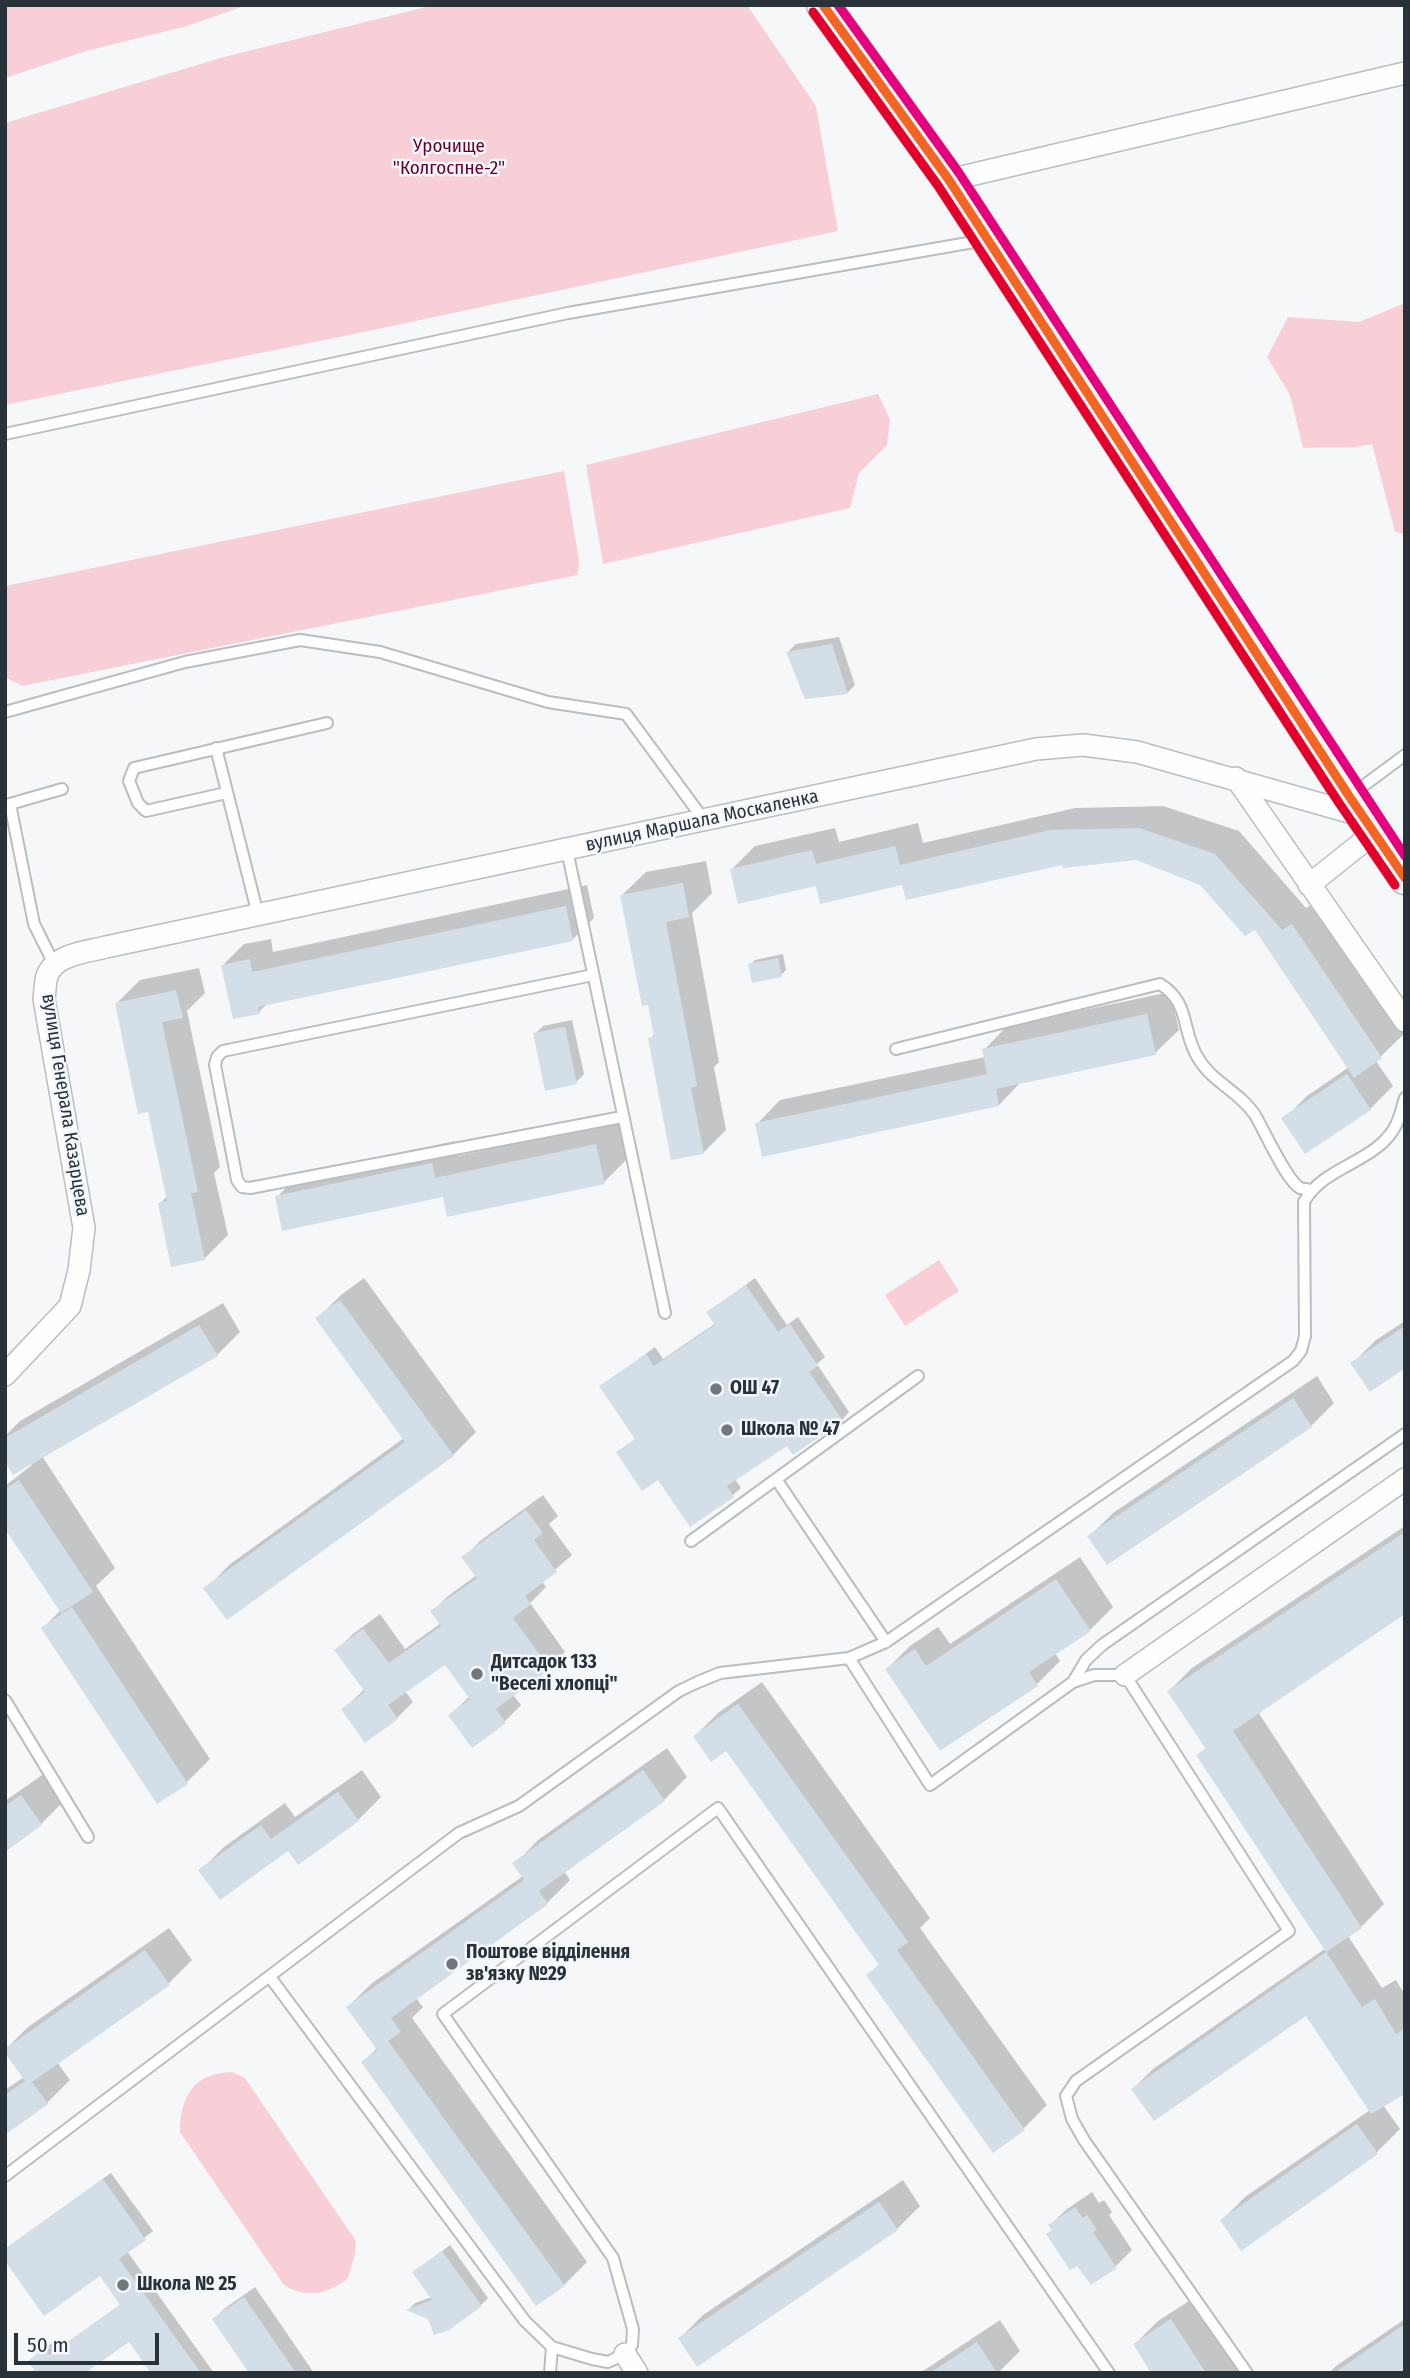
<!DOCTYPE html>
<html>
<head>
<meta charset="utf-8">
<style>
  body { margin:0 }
  #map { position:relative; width:1410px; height:2378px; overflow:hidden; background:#f5f7f9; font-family:"Fira Sans Condensed",sans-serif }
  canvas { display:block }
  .frame { position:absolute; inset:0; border:7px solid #2a3239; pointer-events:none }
  .scale { position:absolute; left:14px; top:2333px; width:145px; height:32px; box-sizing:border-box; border:4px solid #2a3239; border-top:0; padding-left:9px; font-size:21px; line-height:24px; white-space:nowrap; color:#2a3239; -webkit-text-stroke:5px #f3f7fb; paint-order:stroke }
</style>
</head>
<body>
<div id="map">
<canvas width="1410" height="2378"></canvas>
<div class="frame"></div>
<div class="scale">50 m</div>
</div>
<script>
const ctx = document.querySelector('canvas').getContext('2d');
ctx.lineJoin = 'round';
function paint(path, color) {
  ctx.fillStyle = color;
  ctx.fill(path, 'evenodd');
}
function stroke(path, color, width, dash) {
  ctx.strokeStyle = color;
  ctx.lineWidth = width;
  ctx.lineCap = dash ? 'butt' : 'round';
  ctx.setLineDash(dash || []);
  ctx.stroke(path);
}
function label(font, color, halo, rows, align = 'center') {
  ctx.font = font + ' "Fira Sans Condensed",sans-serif';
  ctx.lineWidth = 5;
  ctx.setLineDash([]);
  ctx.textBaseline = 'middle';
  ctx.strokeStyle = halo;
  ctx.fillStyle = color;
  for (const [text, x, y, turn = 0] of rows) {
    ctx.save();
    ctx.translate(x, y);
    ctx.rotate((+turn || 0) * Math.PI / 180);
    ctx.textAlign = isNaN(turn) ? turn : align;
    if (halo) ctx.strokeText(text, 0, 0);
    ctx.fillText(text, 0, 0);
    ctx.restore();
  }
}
paint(new Path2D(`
  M5,5H247L187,26L86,51L5,78Z
  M434,5H747L816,106L838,231L378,329L5,405V123L224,57Z
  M1405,303V534L1395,532L1372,444C1349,450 1326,446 1303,448L1290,395L1267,357L1288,317L1359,322Z
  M878,394L890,419L887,445L859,473L850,508L603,564L586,465Z
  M564,471L579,560L578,575L22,686L5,677V586Z
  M939,1260L959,1291L905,1326L885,1295Z
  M232,2072L245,2078L356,2241L355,2254L348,2278C329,2294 306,2299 284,2285L180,2132C180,2096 194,2073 232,2072Z`), '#f8cfd7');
paint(new Path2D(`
  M839,637L855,685L848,692L807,697L788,652L796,644Z
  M1163,806L1239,831L1306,908L1315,902L1404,1034L1376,1061L1393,1086L1370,1109L1284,1119L1307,1096L1349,1067L1255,928L1201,884L1136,858L1063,863L903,883L817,884L732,869L755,846L835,828L839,842L918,823L923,843L1075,808Z
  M706,861L712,893L692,913L719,1062L714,1067L726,1130L703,1153L650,1039L655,1034L650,1003L622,895L646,872Z
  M587,885L594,918L573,939L267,1004L259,1012L223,965L244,944L271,939L273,952Z
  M783,954L786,970L781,975L750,965L755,960Z
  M199,968L205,993L187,1011L220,1167L214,1173L228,1235L204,1259L160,1204L168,1195L149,1110L117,1003L140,980Z
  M1170,992L1179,1030L1155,1053L1022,1081L999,1105L757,1124L780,1100L985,1057L984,1050L1007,1026Z
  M572,1020L584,1074L576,1082L535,1034L543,1026Z
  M619,1122L627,1159L604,1182L444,1195L277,1197L300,1174L455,1141L458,1156Z
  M364,1278L476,1432L453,1455L206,1589L229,1565L404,1438L318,1318L341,1295Z
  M755,1278L787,1325L798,1317L825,1357L817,1364L849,1412L842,1420L787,1443L735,1479L741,1488L733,1495L659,1477L618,1453L637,1438L602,1386L655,1347L663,1359L716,1323L708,1312Z
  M223,1303L240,1332L217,1355L42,1456L115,1568L96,1586L210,1759L187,1782L43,1628L61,1610L5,1526V1486L32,1465L31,1463L5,1458V1436L20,1421Z
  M1405,1321V1366L1352,1364L1376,1340Z
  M1317,1376L1334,1403L1311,1426L1107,1562L1090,1536L1113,1513Z
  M543,1495L558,1516L549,1524L572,1555L542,1581L546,1587L530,1603L565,1652L549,1668L513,1695L521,1705L505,1721L472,1746L450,1715L470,1696L445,1662L405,1691L413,1702L397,1718L343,1709L365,1689L337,1650L353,1634L380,1614L405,1649L441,1623L432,1612L448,1596L477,1575L464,1557L480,1541Z
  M1405,1526V1613L1258,1712L1384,1904L1361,1927L1348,1936L1382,1988L1396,1980L1405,1995V2092L1383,2105L1400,2129L1377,2152L1241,2248L1222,2220L1245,2197L1370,2110L1307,2014L1133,2089L1153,2069L1326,1948L1199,1756L1207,1747L1169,1691L1192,1668Z
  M1080,1557L1113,1607L1090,1630L1055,1653L1060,1661L1037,1684L941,1749L887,1669L910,1646L938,1627L950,1644Z
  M762,1682L930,1918L920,1928L1047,2105L1024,2128L993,2150L868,1975L880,1964L726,1749L695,1736L718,1713Z
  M667,1748L687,1777L664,1800L564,1871L570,1880L547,1903L416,1998L423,2007L412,2018L587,2262L564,2285L363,2062L377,2048L348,2007L371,1984L523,1876L515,1864L538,1840Z
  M362,1770L381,1797L358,1820L201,1870L224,1847L285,1803L295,1817Z
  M45,1773L64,1801L41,1824L5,1849V1801Z
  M169,1928L192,1960L169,1983L57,2062L70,2080L47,2103L5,2132V2090L24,2077L5,2050L28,2027Z
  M111,2173L153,2231L127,2251L214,2373H149L152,2371L129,2339L30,2361L53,2342L58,2349L121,2304L100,2274L5,2249Z
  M903,2180L920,2206L897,2229L680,2338L703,2315Z
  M1092,2192L1099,2203L1104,2200L1112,2212L1109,2215L1132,2250L1116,2266L1053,2229L1050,2225L1067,2209Z
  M450,2245L488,2298L481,2305L429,2318L409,2309L415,2303L432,2297L414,2273Z
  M255,2287L314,2373H251L214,2319L224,2309Z
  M1195,2297L1244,2373H1154L1135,2344L1158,2321Z
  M1405,2319V2373H1329L1336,2366Z
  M1000,2320L1020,2351L998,2373H920Z`), '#0003');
paint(new Path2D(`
  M832,644L848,694L805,699L786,652Z
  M1139,828L1215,854L1282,930L1292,924L1382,1058L1354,1078L1255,930L1245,936L1200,885L1136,860L1063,868L1062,865L906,900L902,885L820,904L816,886L738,904L730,869L812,850L816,864L895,846L900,865L1050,830Z
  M683,883L689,917L666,922L697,1086L691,1088L704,1154L671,1160L648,1038L654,1037L648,1005L642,1006L620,895Z
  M566,906L573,941L258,1007L260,1014L233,1019L221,965L250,959L252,972Z
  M778,958L782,977L752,983L748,964Z
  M176,990L183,1018L162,1022L198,1192L191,1193L205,1260L171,1267L158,1203L167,1201L148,1112L138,1114L115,1003Z
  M1147,1014L1156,1055L996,1089L999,1106L762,1157L755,1123L987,1074L982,1049Z
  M565,1027L577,1084L545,1091L533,1033Z
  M1347,1074L1371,1110L1305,1154L1281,1118Z
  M596,1144L605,1184L447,1217L443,1197L282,1231L275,1196L432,1163L435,1178Z
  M746,1285L778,1332L790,1324L818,1366L809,1372L843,1421L793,1455L787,1446L727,1486L734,1497L690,1527L658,1480L642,1491L616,1452L635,1439L599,1386L646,1354L654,1366L715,1325L706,1312Z
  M340,1300L454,1456L227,1620L203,1588L405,1442L315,1318Z
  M199,1325L218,1356L13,1475L5,1462V1438Z
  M1405,1326V1368L1370,1392L1350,1363Z
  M1293,1398L1312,1427L1107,1565L1087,1536Z
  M19,1480L93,1592L61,1613L5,1529V1489Z
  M526,1510L543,1533L534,1540L557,1572L525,1596L531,1604L513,1618L550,1669L496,1709L506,1723L472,1748L448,1715L470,1699L445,1665L388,1705L398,1719L365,1743L341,1709L365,1692L334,1650L363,1629L389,1663L441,1626L430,1611L477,1578L461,1557Z
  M1405,1532V1614L1233,1731L1362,1928L1326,1952L1196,1755L1206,1749L1167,1691Z
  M1056,1579L1091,1631L1029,1672L1038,1686L940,1751L885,1669L915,1649L926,1666Z
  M72,1607L188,1784L157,1804L41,1628Z
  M738,1704L908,1942L897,1950L1025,2130L993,2153L866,1975L879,1965L726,1751L711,1762L693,1736Z
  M643,1770L665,1801L539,1891L548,1904L391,2018L401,2032L388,2041L565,2286L536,2306L361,2062L377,2050L346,2007L524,1880L512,1863Z
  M338,1792L359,1821L298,1865L288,1851L220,1900L198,1870L261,1825L271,1839Z
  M21,1795L42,1825L5,1852V1806Z
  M145,1950L170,1985L32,2082L48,2104L5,2135V2095L25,2081L5,2053V2049Z
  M1326,1952L1362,2007L1375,1999L1396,2034L1405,2028V2094L1371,2114L1306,2016L1154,2121L1131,2089Z
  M1357,2124L1378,2154L1241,2251L1220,2220Z
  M103,2179L146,2240L119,2259L201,2373H151L129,2342L85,2373H36L28,2361L45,2348L49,2355L120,2305L100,2276L44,2316L5,2261V2249Z
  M879,2202L898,2230L697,2367L678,2338Z
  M1075,2207L1083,2218L1087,2215L1097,2230L1093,2232L1117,2268L1091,2285L1077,2266L1070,2270L1046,2234L1052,2230L1048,2225Z
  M442,2251L482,2306L449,2330L434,2335L428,2319L406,2310L432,2300L412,2272Z
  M244,2297L296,2373H249L212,2319Z
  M1171,2319L1206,2373H1151L1133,2344Z
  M1405,2324V2373H1334Z
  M977,2342L997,2373H930Z`), '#d3dee7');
const lane = new Path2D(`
  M5,434L568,313L985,240
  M5,712L185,662L300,640L380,652L548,702L626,714L704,820
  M216,748L258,915
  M226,793L146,811L138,803L129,781L134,768L327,723
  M1351,795L1405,755
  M10,804L62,789
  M5,805L10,804L34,924L54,964
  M567,850L665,1313
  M593,975L223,1051L217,1057L215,1065L237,1180L242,1187L250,1188L622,1117
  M896,1049L1160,984C1191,1003 1181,1031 1198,1058C1212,1082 1240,1092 1255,1115C1264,1130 1286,1180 1300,1188C1303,1189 1307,1189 1310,1190
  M776,1479L886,1642
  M691,1541L918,1376
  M849,1658L930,1785L1073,1682L1094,1675H1125L1289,1931L1076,2081L1066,2096L1072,2119L1084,2140L1247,2373
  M1073,1682L1086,1660L1102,1645L1405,1434
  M5,1700L88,1837
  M270,1977L525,2321L552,2347L592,2359L608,2362L625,2354L632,2345L633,2329L613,2258L443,2014L718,1808L1109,2373
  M5,2176L459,1833L519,1806L679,1691L698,1682L720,1673L849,1658L886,1642L1293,1361L1301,1351L1305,1336L1304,1202C1324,1165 1377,1163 1396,1125C1400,1117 1402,1107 1405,1098
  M550,2373L552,2347`);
const street = new Path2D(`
  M949,180L1405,73
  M1236,778L1405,1021
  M1309,885L1374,833
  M5,1375L70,1306L79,1270L84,1228L44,999C45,992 45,983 47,976C55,954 87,952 106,947L1036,749L1083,745L1137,752L1363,816
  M1125,1675L1405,1479
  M625,2354L637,2373`);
const secondary = new Path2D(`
  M823,5L949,180L1349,796L1405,878`);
stroke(lane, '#b9bec2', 14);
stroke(street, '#b9bec2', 24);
stroke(secondary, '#b9bec2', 35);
stroke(lane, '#fefefe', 10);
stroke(street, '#fefefe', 21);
stroke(secondary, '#f9f6f7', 32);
stroke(new Path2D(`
  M823,5L949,180L1349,796L1405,878`), '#f26522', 9);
stroke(new Path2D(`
  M813,12L939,187L1339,803L1395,885`), '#e4002b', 9);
stroke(new Path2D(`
  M838,5L959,173L1405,856`), '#e5007d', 9);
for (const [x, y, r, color] of [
  [716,1389,7,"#71777c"],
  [727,1430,7,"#71777c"],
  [477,1674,7,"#71777c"],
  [452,1964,7,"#71777c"],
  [123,2285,7,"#71777c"]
]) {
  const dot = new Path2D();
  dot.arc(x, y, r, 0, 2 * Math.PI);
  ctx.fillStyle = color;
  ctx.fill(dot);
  stroke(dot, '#f3f7fb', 2.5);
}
label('19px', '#680028', '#f3f7fb', [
  ["Урочище",449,147],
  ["\"Колгоспне-2\"",449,169]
]);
label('19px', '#2a3239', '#f3f7fb', [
  ["вулиця Маршала Москаленка",702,821,-12],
  ["вулиця Генерала Казарцева",65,1105,81]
]);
label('bold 19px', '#2a3239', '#f3f7fb', [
  ["ОШ 47",730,1389],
  ["Школа № 47",741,1430],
  ["Дитсадок 133",491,1663],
  ["\"Веселі хлопці\"",491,1685],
  ["Поштове відділення",466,1953],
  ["зв'язку №29",466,1975],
  ["Школа № 25",137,2285]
], 'left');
</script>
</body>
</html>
